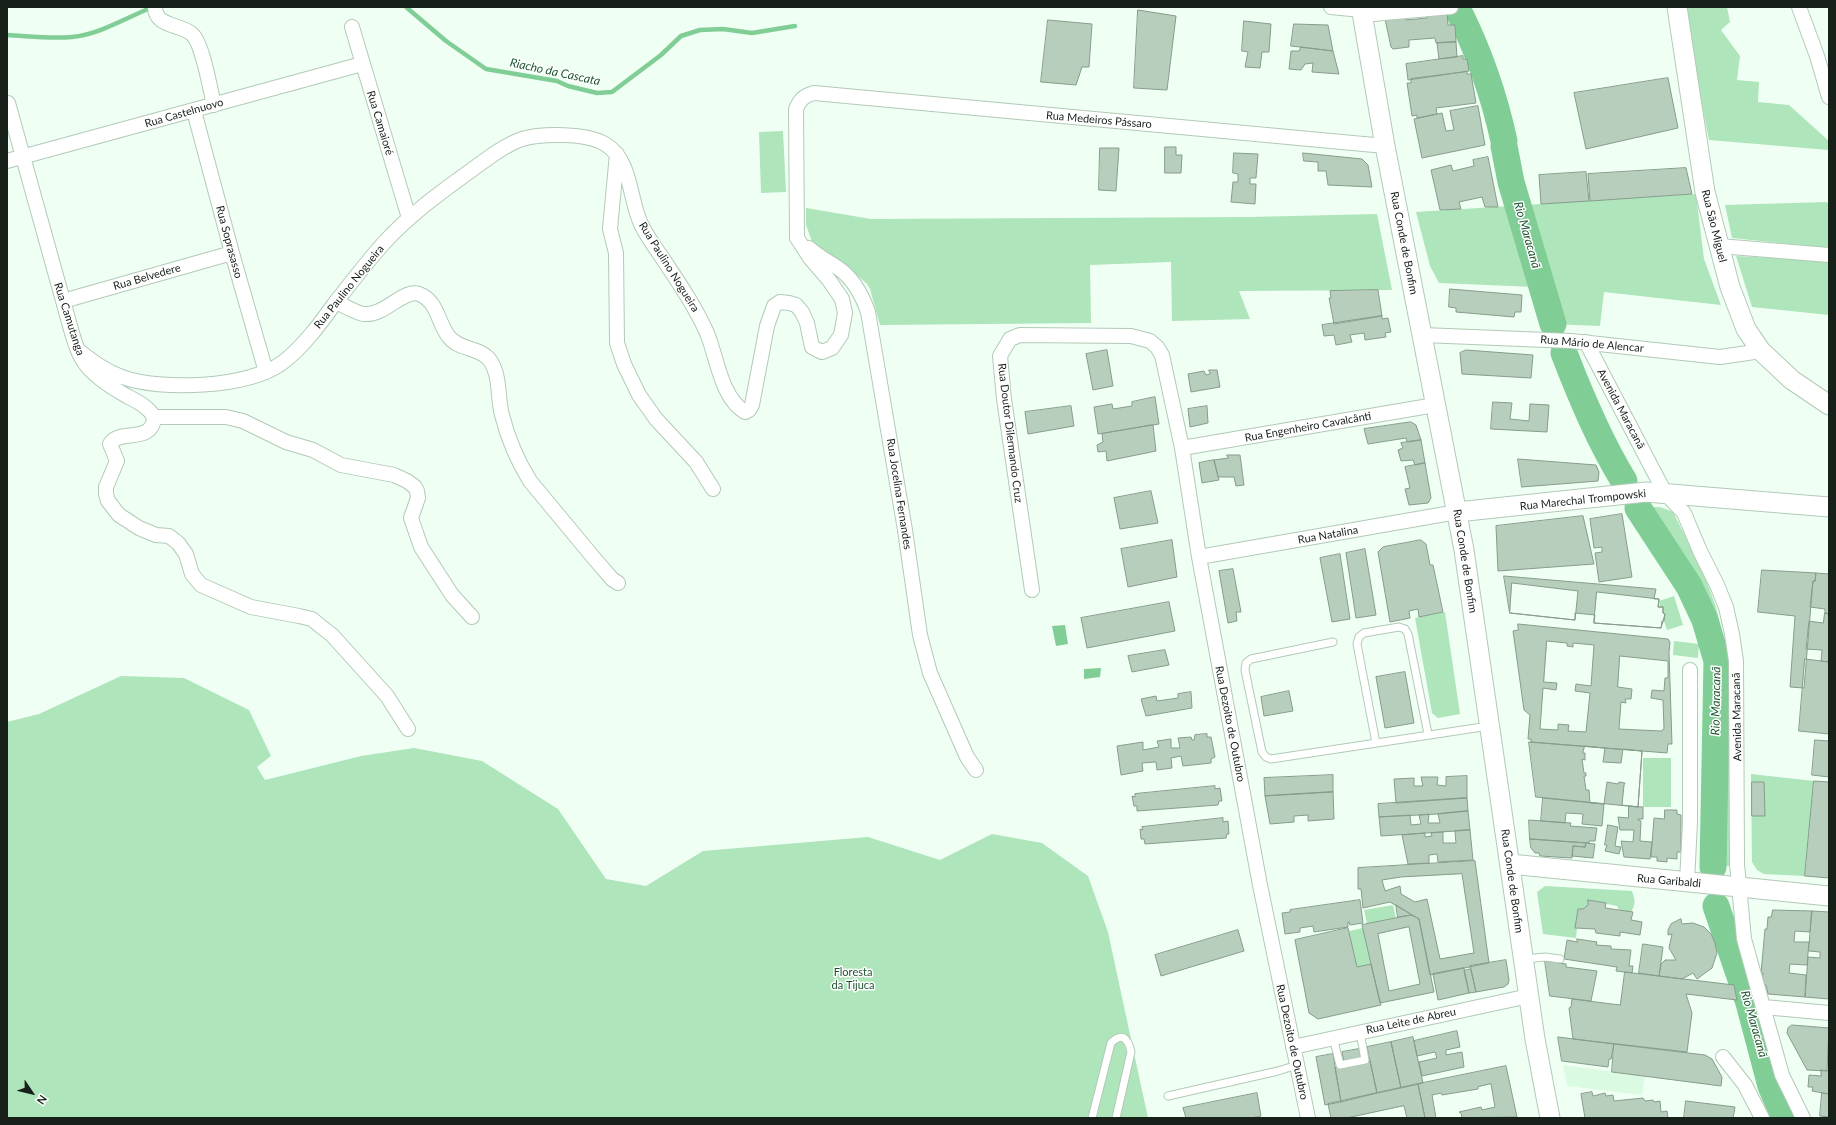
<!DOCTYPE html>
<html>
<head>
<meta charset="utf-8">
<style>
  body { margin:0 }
  #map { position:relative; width:1836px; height:1125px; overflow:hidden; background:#f0fff3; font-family:Lato,sans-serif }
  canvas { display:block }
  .frame { position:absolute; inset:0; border:8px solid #172019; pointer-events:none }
  .north { position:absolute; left:12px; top:1073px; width:40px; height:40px; -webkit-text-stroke:3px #fff; paint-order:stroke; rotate:125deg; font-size:11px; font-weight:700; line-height:16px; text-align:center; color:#172019 }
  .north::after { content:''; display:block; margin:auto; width:14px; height:18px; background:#172019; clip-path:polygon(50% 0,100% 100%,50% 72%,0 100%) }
</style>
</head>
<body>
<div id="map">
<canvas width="1836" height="1125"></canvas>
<div class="frame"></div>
<div class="north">N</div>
</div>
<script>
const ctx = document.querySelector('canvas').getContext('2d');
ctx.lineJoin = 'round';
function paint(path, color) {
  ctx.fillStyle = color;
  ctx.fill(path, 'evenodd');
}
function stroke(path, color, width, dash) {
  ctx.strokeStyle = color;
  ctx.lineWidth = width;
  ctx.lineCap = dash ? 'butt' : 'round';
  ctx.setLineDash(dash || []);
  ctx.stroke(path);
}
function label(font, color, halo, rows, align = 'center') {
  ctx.font = font + ' Lato,sans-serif';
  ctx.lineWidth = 3;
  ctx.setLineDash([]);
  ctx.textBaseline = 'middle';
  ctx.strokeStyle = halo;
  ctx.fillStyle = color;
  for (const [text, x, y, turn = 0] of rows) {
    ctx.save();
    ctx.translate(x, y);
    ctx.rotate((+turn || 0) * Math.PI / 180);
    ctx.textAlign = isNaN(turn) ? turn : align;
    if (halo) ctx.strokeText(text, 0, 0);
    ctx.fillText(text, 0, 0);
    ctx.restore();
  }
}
paint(new Path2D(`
  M1563,1065L1645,1076L1642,1095L1567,1086Z`), '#dafae1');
paint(new Path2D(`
  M1685,7H1727L1730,22L1721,30L1740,56L1737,80L1759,82L1758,102L1789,105L1829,141V150L1709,140L1692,55Z
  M783,131L786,192L761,193L759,132Z
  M1696,194L1704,259L1721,305L1604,292L1600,326L1549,324L1534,287L1439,283L1430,266L1416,212Z
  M1827,202L1829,206V248L1732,238L1725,205Z
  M806,208L871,219L1249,217L1377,214L1392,290L1239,291L1250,319L1172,321L1171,262L1090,265L1091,323L880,325L870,289L867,284L842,262L813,244L806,225Z
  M1736,256L1829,261V315L1752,307Z
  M1648,507H1660L1673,512L1703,571L1716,607L1727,658L1731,760L1729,866L1723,867L1726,772L1728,759L1723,711L1725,673L1715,621L1697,580Z
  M1674,596L1683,625L1667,630L1664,621L1665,614L1663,613V608L1660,607L1659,601Z
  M1445,612L1460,714L1438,718L1432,713L1415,618Z
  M1674,641L1699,644L1698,658L1673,655Z
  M121,676L184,678L249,710L271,756L257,767L265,780L361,756L414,748L482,761L558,809L606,879L646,886L703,851L868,837L940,860L992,834L1042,843L1088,876L1108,932L1148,1118H7V722L39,714Z
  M1643,758H1671V807H1643Z
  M1751,774L1814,781L1805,876L1764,874L1757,870L1752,862Z
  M1545,886L1632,891C1635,900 1636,904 1631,912L1619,910L1617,906L1588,900V905L1583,909H1578L1576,928H1577L1576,938L1543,934L1537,892Z
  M1393,905L1396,918L1367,924L1364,910Z
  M1363,928L1371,964L1357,967L1349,931Z`), '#aee5bb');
paint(new Path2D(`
  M1065,625L1068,644L1056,646L1052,626Z
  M1101,668L1100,677L1084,679V669Z`), '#80ce96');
stroke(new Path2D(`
  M406,7L446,41L486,69L557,81L568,86L597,93L612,92L661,55L681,36L700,30L723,29L752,33L795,26
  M7,35C28,36 50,39 72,37C101,34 127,17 153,7`), '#80ce96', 4.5);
stroke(new Path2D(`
  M1458,10C1479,52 1494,95 1504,141
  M1504,146L1511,182L1553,324
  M1564,353C1581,397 1599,440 1624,481
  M1638,508L1689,586L1705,620L1717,661L1713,867
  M1716,906L1749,1003L1771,1086L1785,1118`), '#80ce96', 27);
const building = new Path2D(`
  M1138,10L1176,16L1167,90L1134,88Z
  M1447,11L1448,25H1455L1456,42L1436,43L1435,38L1409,40V47L1393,49L1391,47L1385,19L1405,15L1406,20L1427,18V12Z
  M1048,20L1092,24L1089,67H1082L1076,85L1041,82Z
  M1244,21L1271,24L1269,52H1262L1260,68L1245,67L1248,52L1242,51Z
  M1294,24L1328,25L1333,51L1291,46Z
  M1456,42L1457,57L1439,59L1437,43Z
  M1301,47L1333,51L1339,74L1312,72L1313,63L1305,64L1301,70L1289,69L1291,51H1299Z
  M1463,56V59H1467L1469,71L1408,80L1406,64Z
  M1467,72V74H1471L1476,103L1436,108L1437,114L1417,118V115L1412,116L1407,83H1411V79Z
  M1668,78L1678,128L1586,149L1574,93Z
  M1478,106L1485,145L1422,158L1414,119L1442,113L1446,131L1454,130L1450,111Z
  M1165,147H1176V155H1182L1181,173H1165Z
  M1100,148H1119L1116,191L1099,190Z
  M1234,153L1258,154L1256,178H1250V184H1256L1255,204L1231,202L1233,182H1238V174L1233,173Z
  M1303,153L1362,159L1368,165L1372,187L1328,185L1326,171H1318V162L1304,161Z
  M1488,157L1498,207H1485L1482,197L1459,202L1461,209L1440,210L1431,170L1451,165L1453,171L1474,166L1473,160Z
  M1686,168L1692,194L1590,201L1588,174Z
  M1586,172L1589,201L1541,204L1539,175Z
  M1450,289L1522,295L1521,312H1515L1514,317L1456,312V308L1449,307Z
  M1378,290L1382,316L1334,324L1329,298H1331L1330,291Z
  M1382,316V319L1388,318L1391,332L1385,333L1386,337L1365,340L1364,333L1350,335L1352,342L1336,345L1334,335L1324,336L1322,325Z
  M1107,350L1113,386L1093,390L1086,354Z
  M1466,350L1533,355L1531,378L1462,374L1460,353Z
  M1209,370H1217L1220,387L1191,392L1188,374L1204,371L1206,375L1210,374Z
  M1155,397L1159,424L1098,434L1094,407L1112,404L1113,409L1132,406V402Z
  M1493,402L1512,403L1510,419L1529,421L1530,404L1549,405L1547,432L1491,429Z
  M1071,406L1074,426L1028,434L1025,412Z
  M1207,406L1208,423L1190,427L1188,409Z
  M1411,422L1416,425L1421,440L1407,442L1406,438L1368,444L1364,429Z
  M1153,425L1156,451L1107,461L1106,451L1098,452L1097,445L1103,442L1102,434Z
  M1421,440L1425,463L1415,465L1413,460L1401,461L1398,450L1403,448L1401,443Z
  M1227,455H1240L1244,485L1236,486L1234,477H1218L1214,460L1228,458Z
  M1518,459L1596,465L1599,472L1598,481L1522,487Z
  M1214,460L1219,480L1202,483L1199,463Z
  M1425,463L1431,498L1428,503L1409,505L1405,489L1410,488L1405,467Z
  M1151,491L1158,523L1120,529L1114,498Z
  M1622,514L1632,577L1599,582L1595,553L1602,552V547L1594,548L1590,519Z
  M1583,516L1594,564L1498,571L1496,526Z
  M1172,540L1177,577L1128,587L1121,549Z
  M1421,540L1426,544L1430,565H1433L1443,612L1419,617L1418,609L1409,611L1410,618L1390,622L1378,552L1383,547Z
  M1365,549L1376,615L1356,618L1346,553Z
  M1340,554L1350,619L1332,622L1320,558Z
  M1233,569L1241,612H1236L1237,621L1228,623L1219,571Z
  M1762,570L1816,573L1815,581H1813L1804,688L1790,687L1795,616L1758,612Z
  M1816,573L1829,574V614L1825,613V609L1810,607L1813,581H1815Z
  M1504,576L1656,589L1654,599H1659L1658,607H1663V613L1665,614L1664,621H1662L1661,628L1594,623L1595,615L1575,613V620L1510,613Z
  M1512,583L1578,591L1575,620L1510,613Z
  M1597,592L1659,599L1658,607H1663V613L1665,614L1661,628L1594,623Z
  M1169,602L1175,631L1087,648L1081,618Z
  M1825,613L1829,614V662L1821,661L1822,650L1806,649L1809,621L1823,623Z
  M1518,624L1668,639L1670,642L1669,652L1672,744H1668L1667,753L1531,742V739H1528L1530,715L1524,710L1513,631L1518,630Z
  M1547,641L1567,643V646L1573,647V643L1594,645L1591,686L1576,684L1575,691L1590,693L1586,732L1568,731L1569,725L1558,724V730L1540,729L1543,688L1556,690L1557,683L1544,682Z
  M1165,650L1169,665L1132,672L1128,656Z
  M1620,656L1668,661V678H1665L1664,691L1652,690L1651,698L1663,700L1664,729L1661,731L1619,729L1621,702L1626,703L1625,699H1631L1632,689L1618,687Z
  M1805,659L1829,662V734L1799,731Z
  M1405,672L1414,723L1385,728L1376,677Z
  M1289,691L1293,711L1264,716L1261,697Z
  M1191,692L1192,708L1146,716L1141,699L1156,696L1157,701L1178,698V694Z
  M1207,734V737H1211L1215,757L1211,759V763L1183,766L1181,756L1171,758L1172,768L1157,770L1156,762L1142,763L1143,771L1121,775L1117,746L1143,742V750L1159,747L1157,741L1171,739V748H1180L1178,738L1191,737L1192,740H1194L1195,735Z
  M1815,740L1829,741V777L1812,775Z
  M1529,742L1642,751L1638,807L1536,797Z
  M1585,746L1605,748L1603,762L1621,763L1623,749L1642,751L1638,807L1622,805L1624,785L1625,783L1619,782L1618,784L1607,782L1604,804L1590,803L1589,790H1586L1584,776H1586V773H1584L1582,759L1585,760V753H1583Z
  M1333,775V792L1265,796L1264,778Z
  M1467,776V798L1396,803L1394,779L1414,778V786H1423L1421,777H1438L1437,785L1446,786V777Z
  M1814,781L1829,782V878L1805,876Z
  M1752,782H1764L1765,816H1752Z
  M1215,786V789L1220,788L1222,801H1219L1218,805L1137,811V806H1134L1132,796L1135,797V794Z
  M1333,792L1334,819L1308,821V815L1294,816V822L1270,824L1265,796Z
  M1467,798L1468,811L1438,814L1379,817L1378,804Z
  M1543,798L1604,804L1602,826L1582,824L1583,814L1566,813L1565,823L1541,821Z
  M1629,806L1643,807V819H1638V820L1641,821L1640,841L1652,842L1650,859L1624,857L1621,841L1633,842L1634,830H1620L1618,817L1628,818Z
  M1665,810H1677V814L1681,815V852H1677V859L1667,858V862L1657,861V857H1651L1654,818L1664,819Z
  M1468,811L1470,830L1381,836L1379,817L1410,815L1411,825L1421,824L1419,815L1429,814L1428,823H1440L1438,814Z
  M1223,818V822L1228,821L1229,834H1227L1226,838L1145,844L1144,839H1141L1140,829L1143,830L1142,827Z
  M1529,820L1571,823L1570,826L1597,828L1595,841H1589V843L1530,839Z
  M1608,825L1618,827L1615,846L1621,847L1619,854L1605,851L1607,845H1605Z
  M1470,830L1473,860L1438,862L1437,854L1429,855V863L1408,864L1402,835L1425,833V837L1432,836L1431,833L1443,832V843H1456L1455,831Z
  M1530,839L1586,843L1585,847L1573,846L1572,858L1540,856L1539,853H1535L1531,848Z
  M1586,843L1595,844L1593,858L1572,856L1573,846L1585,847Z
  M1475,861L1489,963L1430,975L1419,919L1390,902L1363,908L1361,889H1358V868Z
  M1462,874L1474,953L1440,959L1427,899L1415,902L1401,894L1400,886L1385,891L1382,880L1401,877Z
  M1360,900L1363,923L1350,925L1349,922H1348V927L1314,932L1313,926L1300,928V932L1285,934L1282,913L1290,912V910Z
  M1588,900L1606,903L1605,908L1633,912L1631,920L1642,922L1640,935L1620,932V936L1596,933L1595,929L1575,928L1578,909H1583L1588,905Z
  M1396,905L1412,915L1398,917Z
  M1773,910L1812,911L1810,932L1795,931L1794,942H1809L1807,965L1790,964L1789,973L1806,975L1805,997L1768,994L1766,985H1762L1763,973H1761L1765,929H1767L1768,917H1771Z
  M1812,911L1829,912V999L1805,997L1808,957L1820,958V952L1809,951Z
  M1412,915L1419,919L1434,992L1380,1003L1362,925Z
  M1681,919L1682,924L1693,923L1704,927L1711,934L1715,943L1717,953L1712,968L1697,979L1693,973L1682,979L1659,976L1661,964L1665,960H1676L1669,948L1672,934L1668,935V930L1671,924Z
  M1409,927L1420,984L1389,991L1378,934Z
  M1348,928L1357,967L1371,964L1381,1005L1318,1019L1309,1013L1295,940Z
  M1238,930L1244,951L1161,976L1155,955Z
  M1577,939L1597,942L1596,945L1611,946V949L1631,950L1629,966H1633L1632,973L1616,971L1617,967L1564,959L1567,940L1577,942Z
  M1643,944L1663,947L1659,976L1639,973Z
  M1506,960L1509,980L1508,984L1504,987L1476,992L1470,966Z
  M1545,961L1566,964V967L1597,971L1591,1001L1550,996Z
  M1464,968L1469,993L1438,1000L1433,974Z
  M1471,969L1476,992L1469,993L1464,971Z
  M1625,972L1734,985L1737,1000L1686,994L1692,1013L1687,1052L1573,1039L1569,1008L1571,1007L1572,999L1620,1005Z
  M1792,1025L1829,1028L1827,1071L1807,1070L1787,1033L1788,1028Z
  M1457,1031L1460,1047L1446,1050V1055L1462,1052L1464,1067L1422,1076L1419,1062L1437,1058L1435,1052L1417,1056L1414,1041Z
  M1413,1037L1423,1083L1401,1088L1391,1042Z
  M1558,1037L1614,1044L1611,1059H1609L1608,1067L1562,1061Z
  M1391,1042L1401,1088L1377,1093L1367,1047Z
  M1614,1044L1705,1055L1712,1059L1722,1077L1721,1086L1612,1072Z
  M1359,1049L1361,1058L1344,1062L1342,1052Z
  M1333,1054L1341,1102L1325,1105L1316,1057Z
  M1370,1061L1377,1093L1341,1102L1335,1068Z
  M1506,1066L1517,1117L1425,1118L1418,1084Z
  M1821,1070L1829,1071V1094L1812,1091L1813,1087H1808L1809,1075L1821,1076Z
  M1418,1084L1425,1118H1331L1328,1104Z
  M1491,1084L1495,1107L1482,1110L1481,1107L1459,1112L1461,1113L1462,1118H1436L1432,1095L1441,1093L1442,1095L1478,1089V1087Z
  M1592,1092L1593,1096L1605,1093L1606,1096L1613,1095L1614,1101L1643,1098L1645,1101L1653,1100L1654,1102L1660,1101L1661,1112L1667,1111L1668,1118H1585L1581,1094Z
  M1257,1093L1261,1116L1251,1118H1186L1183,1108Z
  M1822,1093L1829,1094V1117L1820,1116Z
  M1686,1101L1735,1107L1733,1118H1684Z
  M1404,1106L1407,1118H1347Z`);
paint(building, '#b6cebb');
stroke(building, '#869d8b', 1);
const lane = new Path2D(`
  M1333,642L1251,659L1246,663L1245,670L1262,752L1266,757L1271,759L1489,726
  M1376,743L1357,644L1359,637L1364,633L1399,627L1405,629L1408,634L1428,734
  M1524,959L1545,957L1560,959
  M1333,1037L1340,1065L1365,1060L1360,1032
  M1168,1096L1278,1071L1297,1065
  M1092,1118L1111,1043C1122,1032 1128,1038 1131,1052L1116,1118`);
const street = new Path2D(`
  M155,7C155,27 181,24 192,34C203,44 210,89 214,105
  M1331,7L1361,10
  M1799,7L1817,56L1829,97
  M1362,15L1451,7
  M352,27L409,218
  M8,103L72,333C75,343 78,354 84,362C93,376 111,387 125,395C136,401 148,406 154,417C153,445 118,428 110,444L117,461L106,487V494L108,501L119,515L139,528L156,535L169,536L178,543L186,554L192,574L201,585L251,607L299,616L312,619L319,625L332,635L387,696L408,729
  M194,111L232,253L266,372
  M617,154L610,229L616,253L617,343L624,364L639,395L656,419L696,462L713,489
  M7,161L362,64
  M1719,246L1829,255
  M809,248C817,256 828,261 838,268C853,278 862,295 868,312L905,530L920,635L930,673L967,757L976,770
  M63,301L232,253
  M336,302C343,305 358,314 364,314C385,316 404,288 419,294C438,301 438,324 449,337C459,350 479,347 489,359C501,375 497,396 502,415C508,439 517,460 530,481L593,557L612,579L618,583
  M1423,335L1571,341L1720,357L1761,351
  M1586,342L1665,493L1684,513L1700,551L1717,585L1726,607L1732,634L1736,661L1737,864L1744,939L1782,1075L1803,1118
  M78,350C92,361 105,371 122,377C161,391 247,388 282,363C303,347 320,324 335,303C351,283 366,263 383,244C409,215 441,192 473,169C488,158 505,145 522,139C542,133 587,133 605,144C632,160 629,199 641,224C646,235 654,246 661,256C677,280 695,306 707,333C717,357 721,398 745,412L749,410L752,405L767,326L774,306L780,302L789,303L796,305L802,312L807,323L812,347L822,352L832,348L841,335L845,313L842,299L829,280L810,258L797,238L796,109C800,100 803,96 814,93L1385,146
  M154,417H226L243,421L286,442L313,450L341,465L394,475L407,481L415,487L417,491L418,498L411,518L421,547L452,595L472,617
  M1182,448L1435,405
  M1199,557L1457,512
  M1032,590L1004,399L1000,356L1010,339L1020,335L1131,336L1150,341L1157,347L1162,355L1182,448L1199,557L1260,885L1308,1118
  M1687,882L1690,822V670
  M1764,1007L1829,1013
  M1293,1047L1529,996
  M1723,1057L1745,1085L1762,1118`);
const secondary = new Path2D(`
  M1361,7L1385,146L1464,550L1535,1039L1550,1118
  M1677,7L1705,192L1730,287L1746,329L1761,351L1792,380L1829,405
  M1457,512L1646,492L1829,507
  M1510,864L1829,896`);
stroke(lane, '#b2cab7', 9);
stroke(street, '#b2cab7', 16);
stroke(secondary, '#b2cab7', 21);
stroke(lane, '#fff', 7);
stroke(street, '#fff', 14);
stroke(secondary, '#fff', 19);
label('11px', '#172019', '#fff', [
  ["Rua Castelnuovo",184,113,-16],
  ["Rua Medeiros Pássaro",1099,120,5],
  ["Rua Camaioré",380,123,73],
  ["Rua São Miguel",1714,226,76],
  ["Rua Soprasasso",229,242,75],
  ["Rua Conde de Bonfim",1404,243,79],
  ["Rua Paulino Nogueira",669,267,58],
  ["Rua Belvedere",147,277,-16],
  ["Rua Paulino Nogueira",349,287,-51],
  ["Rua Camutanga",69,319,72],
  ["Rua Mário de Alencar",1592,344,5],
  ["Avenida Maracanã",1621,409,62],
  ["Rua Engenheiro Cavalcânti",1308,427,-10],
  ["Rua Doutor Dilermando Cruz",1010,433,83],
  ["Rua Jocelina Fernandes",899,494,81],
  ["Rua Marechal Trompowski",1583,500,-6],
  ["Rua Natalina",1328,535,-10],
  ["Rua Conde de Bonfim",1465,561,81],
  ["Avenida Maracanã",1737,717,-91],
  ["Rua Dezoito de Outubro",1230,724,79],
  ["Rua Conde de Bonfim",1512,881,82],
  ["Rua Garibaldi",1669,881,5],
  ["Rua Leite de Abreu",1411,1021,-12],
  ["Rua Dezoito de Outubro",1292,1042,78]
]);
label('11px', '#19522e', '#fff', [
  ["Floresta",853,972],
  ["da Tijuca",853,985]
]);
label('italic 12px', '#1f5732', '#fff', [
  ["Riacho da Cascata",555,72,12],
  ["Rio Maracanã",1527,235,74],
  ["Rio Maracanã",1716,701,-89],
  ["Rio Maracanã",1754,1024,74]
]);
</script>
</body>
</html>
